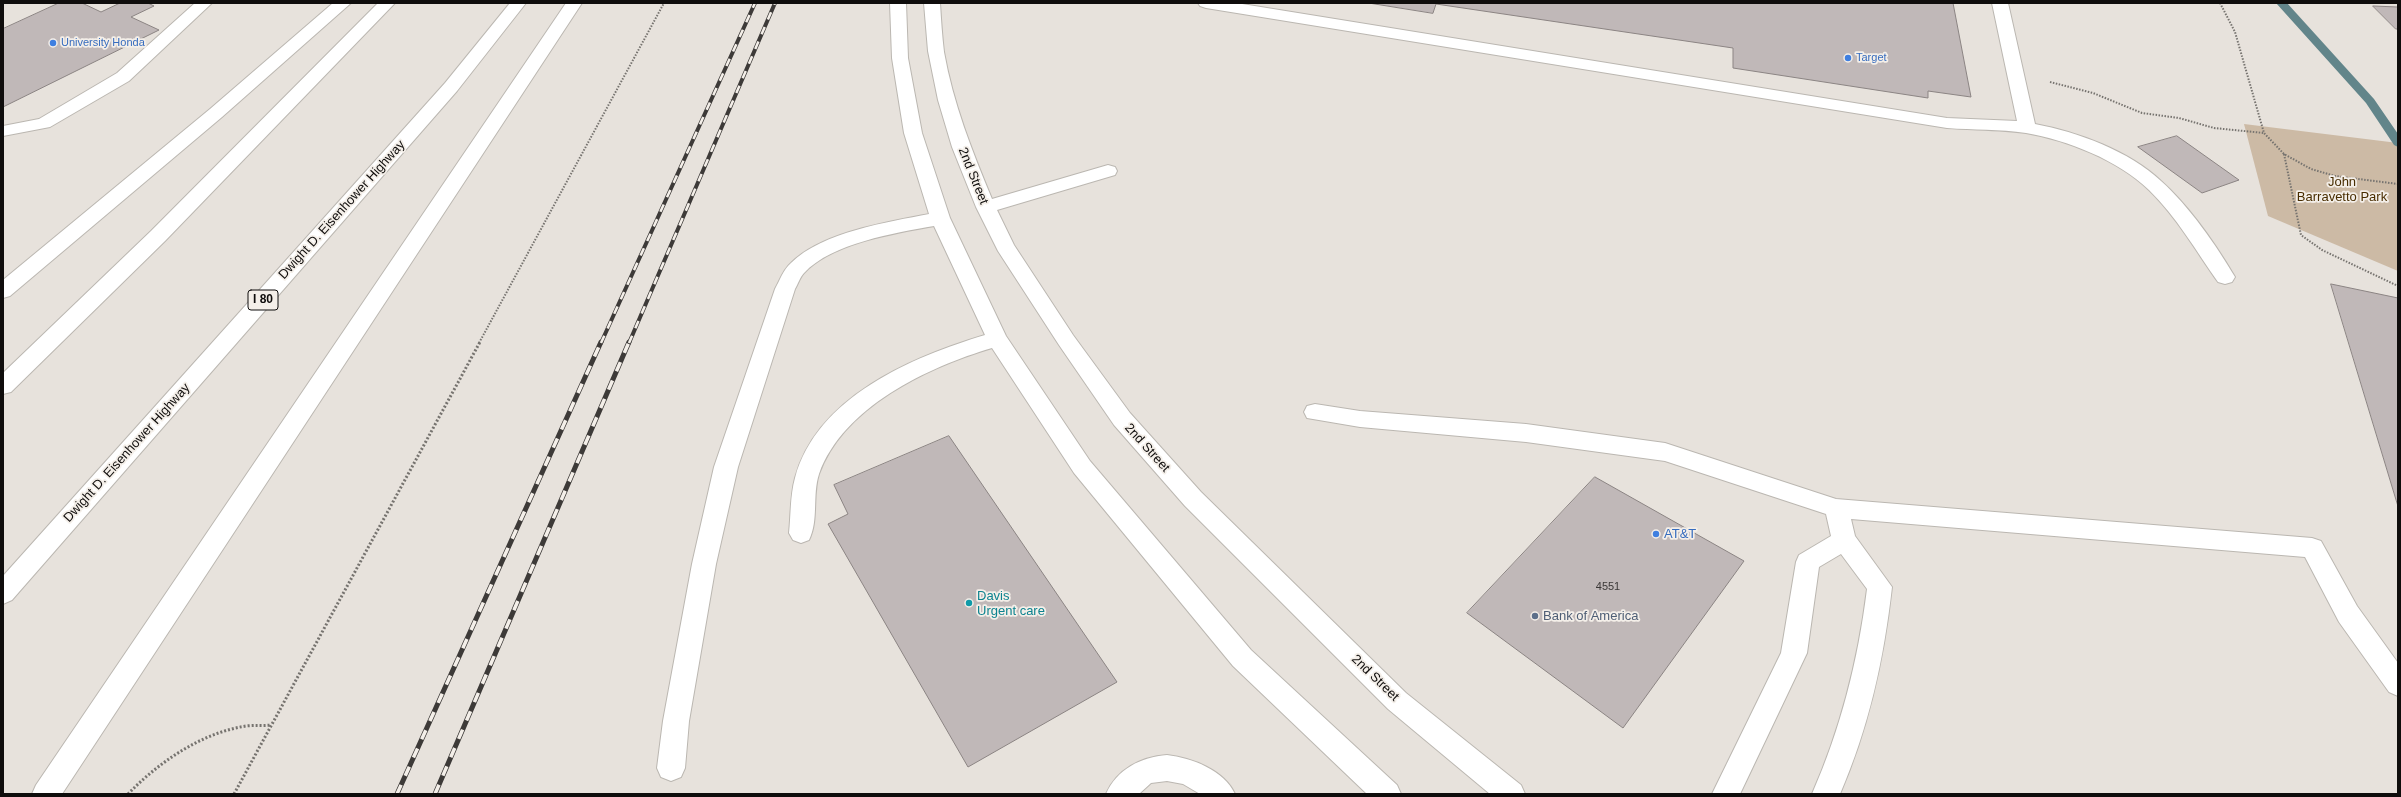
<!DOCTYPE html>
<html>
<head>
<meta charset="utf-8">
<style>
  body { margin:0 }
  #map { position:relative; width:2401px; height:797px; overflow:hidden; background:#e7e2dc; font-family:Helvetica,sans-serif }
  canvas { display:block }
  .frame { position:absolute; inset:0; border:4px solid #0f0d0c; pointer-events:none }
</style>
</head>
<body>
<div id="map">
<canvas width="2401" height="797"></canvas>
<div class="frame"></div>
</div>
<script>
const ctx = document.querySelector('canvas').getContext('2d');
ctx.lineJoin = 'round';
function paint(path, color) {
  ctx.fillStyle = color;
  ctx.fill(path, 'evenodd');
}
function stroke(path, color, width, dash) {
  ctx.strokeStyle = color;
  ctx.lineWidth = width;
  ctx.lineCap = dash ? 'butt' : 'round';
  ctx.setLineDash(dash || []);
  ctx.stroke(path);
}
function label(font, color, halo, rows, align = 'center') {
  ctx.font = font + ' Helvetica,sans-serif';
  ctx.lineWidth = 3.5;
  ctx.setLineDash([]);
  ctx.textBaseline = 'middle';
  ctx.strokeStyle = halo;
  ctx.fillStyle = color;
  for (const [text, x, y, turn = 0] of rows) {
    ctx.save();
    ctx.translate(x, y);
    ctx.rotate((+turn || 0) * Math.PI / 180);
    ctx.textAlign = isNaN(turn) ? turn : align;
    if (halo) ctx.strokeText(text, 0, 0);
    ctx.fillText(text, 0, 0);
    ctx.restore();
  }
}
paint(new Path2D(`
  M2244,124L2398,143V271L2268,216Z`), '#ccbaa5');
paint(new Path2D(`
  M2276,3H2287L2374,99L2398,134V147L2394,145L2366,103Z`), '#62858a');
const building = new Path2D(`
  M59,3H82L101,12L120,3H148L154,6L131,17L159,30L3,107V29Z
  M1369,3H1953L1971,97L1928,91V98L1733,68V48L1436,4L1433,13Z
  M2373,6L2398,7V29H2396Z
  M2177,136L2239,180L2202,193L2138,147Z
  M2331,284L2398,298V506Z
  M949,436L1117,682L968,767L828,524L848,514L834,485Z
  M1595,477L1744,561L1623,728L1467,613Z`);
paint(building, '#c0b8b8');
stroke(building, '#8b8483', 1);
const minor = new Path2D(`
  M195,3H212L129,81L50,127L3,136V126L39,119L117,73Z
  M890,3H906L908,58L922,133L950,218L1006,336L1090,461L1251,650L1397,785L1401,794H1367L1233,666L1074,473L992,348C928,367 843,407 819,474C812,495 819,520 809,540L801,543L793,540L789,533C791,515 790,496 795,478C817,397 912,357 985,335L934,226C895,233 832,243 804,273C800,277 798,284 795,289L738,467L716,564L689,721L685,768L681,777L671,781L661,777L657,768L663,721L692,564L714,467L775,289C780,280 783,270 791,263C822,232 888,222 929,214L904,133L892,58Z
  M924,3H940C941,19 942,36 944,52C953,103 972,151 992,199L1108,165L1115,167L1117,171L1115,175L997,210L1014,245L1073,335L1130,413L1201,492L1406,693L1521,785L1525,794H1490L1388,709L1185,506L1114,425L1059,345L998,251L976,207L952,147L938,100L928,51Z
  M1198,3H1236L1947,118L2017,121L1992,3H2008L2035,124C2078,132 2129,151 2161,181C2189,206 2216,245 2235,277L2232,282L2225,284L2218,282C2196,251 2176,216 2149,190C2118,160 2067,140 2026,133C2000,129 1973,130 1947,128L1206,8L1200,6Z
  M1315,404L1360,411L1526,424L1665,443L1836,499L2312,538L2321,541L2357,606L2398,663V696L2389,692L2339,622L2305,557L1851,519L1855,536L1892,587C1884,659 1869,727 1840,794H1812C1841,728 1858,661 1867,589L1841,554L1819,567L1807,653L1740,794H1712L1781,653L1796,562L1799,555L1831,536L1826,514L1665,461L1526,442L1360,427L1307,418L1304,412L1307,406Z
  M1167,755C1192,758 1224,770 1235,794H1200L1183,784L1167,781L1151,783L1139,794H1106C1117,769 1141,757 1167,755Z`);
const highway = new Path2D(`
  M333,3H351L222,117L10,296L3,298V280L210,109Z
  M378,3H395L165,241L11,392L3,394V373L151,231Z
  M510,3H526L457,91L12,600L3,604V576L445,83Z
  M566,3H582L62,794H32L36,785Z`);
stroke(minor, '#bbb7b1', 2);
stroke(highway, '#bbb7b1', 2);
stroke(new Path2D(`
  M2220,3L2235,32L2264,133L2284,154L2311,169L2335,176L2398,184
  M2050,82L2093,93L2142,113L2179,118L2214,128L2264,133
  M2284,154L2301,235L2322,250L2398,286
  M479,343L664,3`), '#76736f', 2, [1.5, 1.5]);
stroke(new Path2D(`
  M128,794C159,762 201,733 246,726C255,725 263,726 271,725
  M234,794L480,342`), '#76736f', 3, [2, 2]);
paint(minor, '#fff');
paint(highway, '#fff');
const railFar1 = new Path2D(`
  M601,343L755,3
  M629,343L775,3`);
const rail = new Path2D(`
  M397,794L601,342
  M435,794L629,342`);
stroke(railFar1, '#3d3a38', 4);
stroke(rail, '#3d3a38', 5);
stroke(railFar1, '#f4efe9', 2.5, [8]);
stroke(rail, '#f4efe9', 3.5, [10]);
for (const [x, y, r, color] of [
  [53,43,4,"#3f7fe0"],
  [1848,58,4,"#3f7fe0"],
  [1656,534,4,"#3f7fe0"],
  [969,603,4,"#0f9aa8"],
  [1535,616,4,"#5c6f8a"]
]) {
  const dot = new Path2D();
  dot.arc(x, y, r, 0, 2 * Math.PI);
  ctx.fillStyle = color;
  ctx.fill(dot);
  stroke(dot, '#f4efe9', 1.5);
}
label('11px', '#366cbe', '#f4efe9', [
  ["University Honda",61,43],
  ["Target",1856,58]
], 'left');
label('11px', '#3b3837', null, [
  ["4551",1608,587]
]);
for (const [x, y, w] of [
  [263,300,30]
]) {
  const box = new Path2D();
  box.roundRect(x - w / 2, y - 10, w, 20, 3);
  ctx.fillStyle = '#f4efe9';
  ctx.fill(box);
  stroke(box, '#0f0d0c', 1);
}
label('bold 12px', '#0f0d0c', null, [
  ["I 80",263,300]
]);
label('13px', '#0f0d0c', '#f4efe9', [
  ["2nd Street",973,176,68],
  ["Dwight D. Eisenhower Highway",342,210,-48],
  ["2nd Street",1147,448,48],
  ["Dwight D. Eisenhower Highway",127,453,-48],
  ["2nd Street",1375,678,44]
]);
label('13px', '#482d01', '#f4efe9', [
  ["John",2342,182],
  ["Barravetto Park",2342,197]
]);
label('13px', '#366cbe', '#f4efe9', [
  ["AT&T",1664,534]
], 'left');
label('13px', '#0d838f', '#f4efe9', [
  ["Davis",977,596],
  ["Urgent care",977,611]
], 'left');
label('13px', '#4e5e75', '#f4efe9', [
  ["Bank of America",1543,616]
], 'left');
</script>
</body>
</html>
